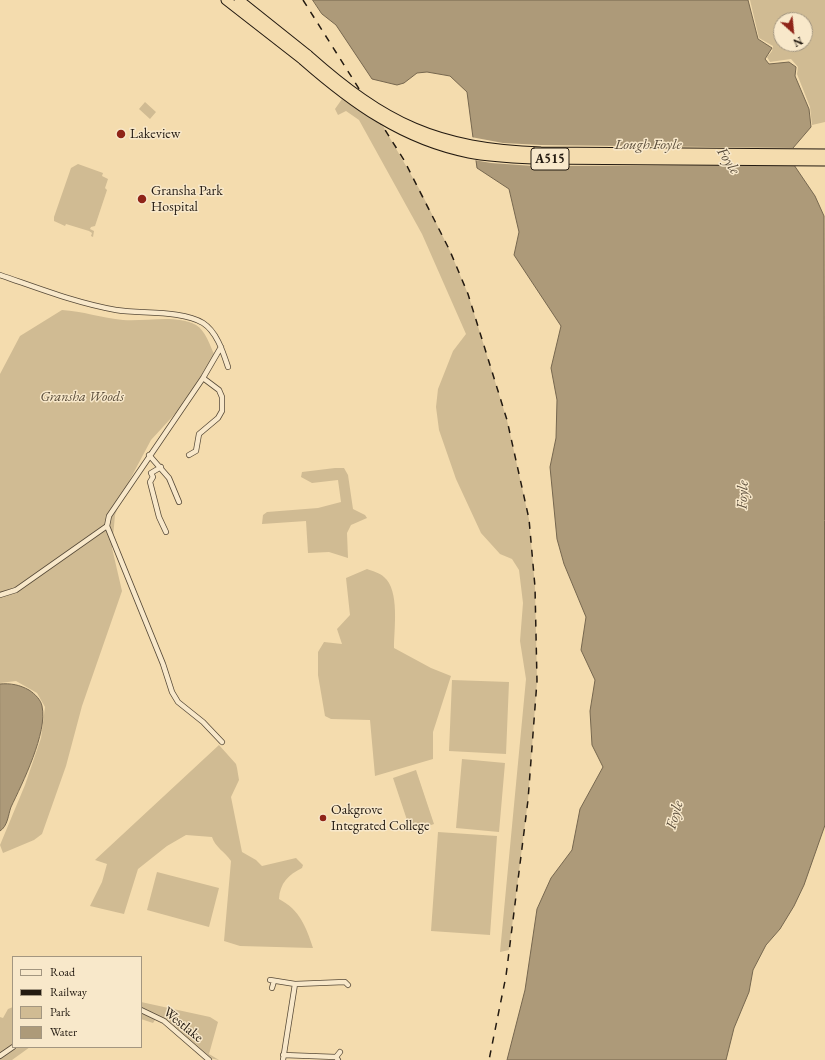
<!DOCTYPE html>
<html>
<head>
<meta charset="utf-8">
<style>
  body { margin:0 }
  #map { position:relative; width:825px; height:1060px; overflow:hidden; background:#f4dcae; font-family:"EB Garamond",serif }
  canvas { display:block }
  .legend { position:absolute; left:12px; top:956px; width:130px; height:92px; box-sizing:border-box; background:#f8e8ca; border:1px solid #a39680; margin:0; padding:5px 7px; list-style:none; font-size:12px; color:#231a11 }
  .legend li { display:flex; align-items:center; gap:8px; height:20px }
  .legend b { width:20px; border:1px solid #a39680 }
  .north { position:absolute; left:773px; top:12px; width:40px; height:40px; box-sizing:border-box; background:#f8e8ca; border:1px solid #a39680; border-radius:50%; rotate:153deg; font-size:11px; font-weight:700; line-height:16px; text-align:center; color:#231a11 }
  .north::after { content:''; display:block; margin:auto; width:14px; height:18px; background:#8f2418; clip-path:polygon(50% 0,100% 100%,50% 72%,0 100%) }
</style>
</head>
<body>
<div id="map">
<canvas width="825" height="1060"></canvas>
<ul class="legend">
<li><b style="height:5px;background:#f8e8ca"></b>Road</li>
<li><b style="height:5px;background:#231a11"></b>Railway</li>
<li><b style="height:11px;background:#d0bb93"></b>Park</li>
<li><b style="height:11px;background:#ad9a79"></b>Water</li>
</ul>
<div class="north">N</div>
</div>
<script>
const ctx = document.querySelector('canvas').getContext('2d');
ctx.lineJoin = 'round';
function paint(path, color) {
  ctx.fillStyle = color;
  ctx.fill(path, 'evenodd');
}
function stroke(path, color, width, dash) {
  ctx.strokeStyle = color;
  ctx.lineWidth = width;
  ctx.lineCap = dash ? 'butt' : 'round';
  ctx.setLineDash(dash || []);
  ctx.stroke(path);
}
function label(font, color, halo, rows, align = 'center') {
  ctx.font = font + ' "EB Garamond",serif';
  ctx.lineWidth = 3;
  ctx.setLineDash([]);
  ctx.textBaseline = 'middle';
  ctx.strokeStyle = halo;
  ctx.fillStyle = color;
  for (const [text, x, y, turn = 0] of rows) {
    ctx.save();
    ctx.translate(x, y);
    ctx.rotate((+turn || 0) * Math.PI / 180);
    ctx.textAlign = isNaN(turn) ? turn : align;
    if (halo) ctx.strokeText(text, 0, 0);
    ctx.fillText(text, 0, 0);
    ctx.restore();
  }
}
paint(new Path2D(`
  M750,0H825V122L812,125L810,107L797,74L798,67L791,59L770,62L767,57L772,51L773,46L759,38ZM781,20H805V44H781Z
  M342,99L383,126L421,192L450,251L468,294L507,420L529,519L535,587L537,681L528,800L509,950L500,952L526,679L520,641L523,603L519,570L512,559L500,554L481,533L456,479L439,430L436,407L438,389L453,351L466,334L422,234L359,120L346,111L338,115L335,109Z
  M145,102L156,112L150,119L139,109Z
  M78,164L103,173L102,176L108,179L105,188L107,190L95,226L91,227L90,229L94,231L93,237L91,236L92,233L89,231L66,224L65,226L54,221V217L71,168Z
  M62,310C82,311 102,318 123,320C145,322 175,314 196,325C205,330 210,345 214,354L201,379L184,404L151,440L126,487L115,515L112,548L122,591L82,706L66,766L42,834L34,840L3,853L0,845L25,785L41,738L45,707L37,693L16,681L0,683V374L20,336Z
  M335,468H344L348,475L353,509L365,515L367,518L351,525L347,533L348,558L329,552L308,553L306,521L262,524L263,515L267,512L318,508L341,502L338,480L312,483L301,477L302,472Z
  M367,569C372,571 380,573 384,577C400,590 394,629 394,648L431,668L451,676L433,732V759L375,776L370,720L331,719L325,716L318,675V652L324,642L342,644L337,629L350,615L346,578Z
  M452,680L509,682L506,754L449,751Z
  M219,745L236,764L237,768L239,780L231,797L242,852L256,860L262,866L296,858L303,865L302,868C288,875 280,883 279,899C300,910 306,927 313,948L240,946L224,941L231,861C225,852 215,847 212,837L186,835L167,846L138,869L124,914L90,906L102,882L107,864L95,860Z
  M462,759L505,763L499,832L456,828Z
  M416,770L434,824L411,832L393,778Z
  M438,832L497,836L490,935L431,931Z
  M157,872L219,888L209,927L147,910Z
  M141,1002L210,1017L218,1022L209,1054L219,1060L209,1058L152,1015L155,1020L153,1023L141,1019Z
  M13,1007V1047H30L12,1060H0V1017L3,1018L8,1009Z`), '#d0bb93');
const water = new Path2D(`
  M313,0H748L758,39L772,48L765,59L769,64L789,62L796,67L795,76L809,109L811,127L793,148L794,165L815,196L824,216L825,825L804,885L794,906L780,929L766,945L753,970L749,992L734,1028L726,1060H507L525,990L537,909L551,878L572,850L580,809L603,767L592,745L590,711L595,680L581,650L586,617L564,564L557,539L550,467L556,438L557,400L551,368L561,326L514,255L519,232L509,189L477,168L467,92L450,76L427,72L417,73L404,83L397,85L372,79L336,25L322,14Z
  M0,684C11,683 20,685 29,690C35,694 41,700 42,706C48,732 22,784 11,807C8,815 8,826 0,831Z`);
paint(water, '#ad9a79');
stroke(water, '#76674f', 1);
paint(new Path2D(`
  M471,137L503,143L541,145L795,148L796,165L533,166L491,163L474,160Z`), '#f4dcae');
const street = new Path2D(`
  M0,275C38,288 76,303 116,310C141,314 182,310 203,323C217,332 223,352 228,367
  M221,347L203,378L109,516L107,526L163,664L172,692L178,702L203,722L222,742
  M149,455L169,478L179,502
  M189,455L196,451L199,434L218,418L222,411V397L219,390L203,378
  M161,467L151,473L153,477L150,482L159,517L166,532
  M0,595L16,590L107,526
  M270,980L295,984L345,982L348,985
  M272,988L274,981
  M141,1010L164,1021L209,1060
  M283,1055L336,1057
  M0,1056L13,1047
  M283,1060L295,984
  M338,1060L336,1057L340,1052`);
const highway = new Path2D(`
  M226,0L303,60
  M239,0L308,55`);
stroke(street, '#574a38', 6);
stroke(highway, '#231a11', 11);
stroke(street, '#f8e8ca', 4.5);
stroke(highway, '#f4dcae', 9);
stroke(new Path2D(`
  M303,0L404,160L450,251L468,294L507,420L529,519L535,587L537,681L528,800L506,976L489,1060`), '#231a11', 1.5, [7, 7]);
const highwayBridge = new Path2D(`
  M308,55C386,124 436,148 541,152L825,154
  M303,60C352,103 403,140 469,153C490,157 511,158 533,159L825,161`);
stroke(highwayBridge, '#231a11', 11, []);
stroke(highwayBridge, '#f4dcae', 9);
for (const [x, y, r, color] of [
  [121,134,5,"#8f2418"],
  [142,199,5,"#8f2418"],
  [323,818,4,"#8f2418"]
]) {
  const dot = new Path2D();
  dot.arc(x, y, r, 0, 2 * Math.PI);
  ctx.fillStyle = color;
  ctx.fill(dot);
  stroke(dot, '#f8e8ca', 1.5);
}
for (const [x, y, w] of [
  [550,159,38]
]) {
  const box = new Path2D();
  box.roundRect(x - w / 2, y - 11, w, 22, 3);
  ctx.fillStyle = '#f8e8ca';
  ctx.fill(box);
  stroke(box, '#231a11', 1);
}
label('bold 13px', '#231a11', null, [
  ["A515",550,159]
]);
label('14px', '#231a11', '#f8e8ca', [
  ["Lakeview",130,134],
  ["Gransha Park",151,191],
  ["Hospital",151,207],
  ["Oakgrove",331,810],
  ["Integrated College",331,826]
], 'left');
label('italic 14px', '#574a38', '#f8e8ca', [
  ["Gransha Woods",82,397]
]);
label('14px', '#231a11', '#f8e8ca', [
  ["Westlake",183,1025,39]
]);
label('italic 15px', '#5a4d3b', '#f8e8ca', [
  ["Lough Foyle",648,145],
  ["Foyle",728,161,57],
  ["Foyle",743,495,-88],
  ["Foyle",675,815,-74]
]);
</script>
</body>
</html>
